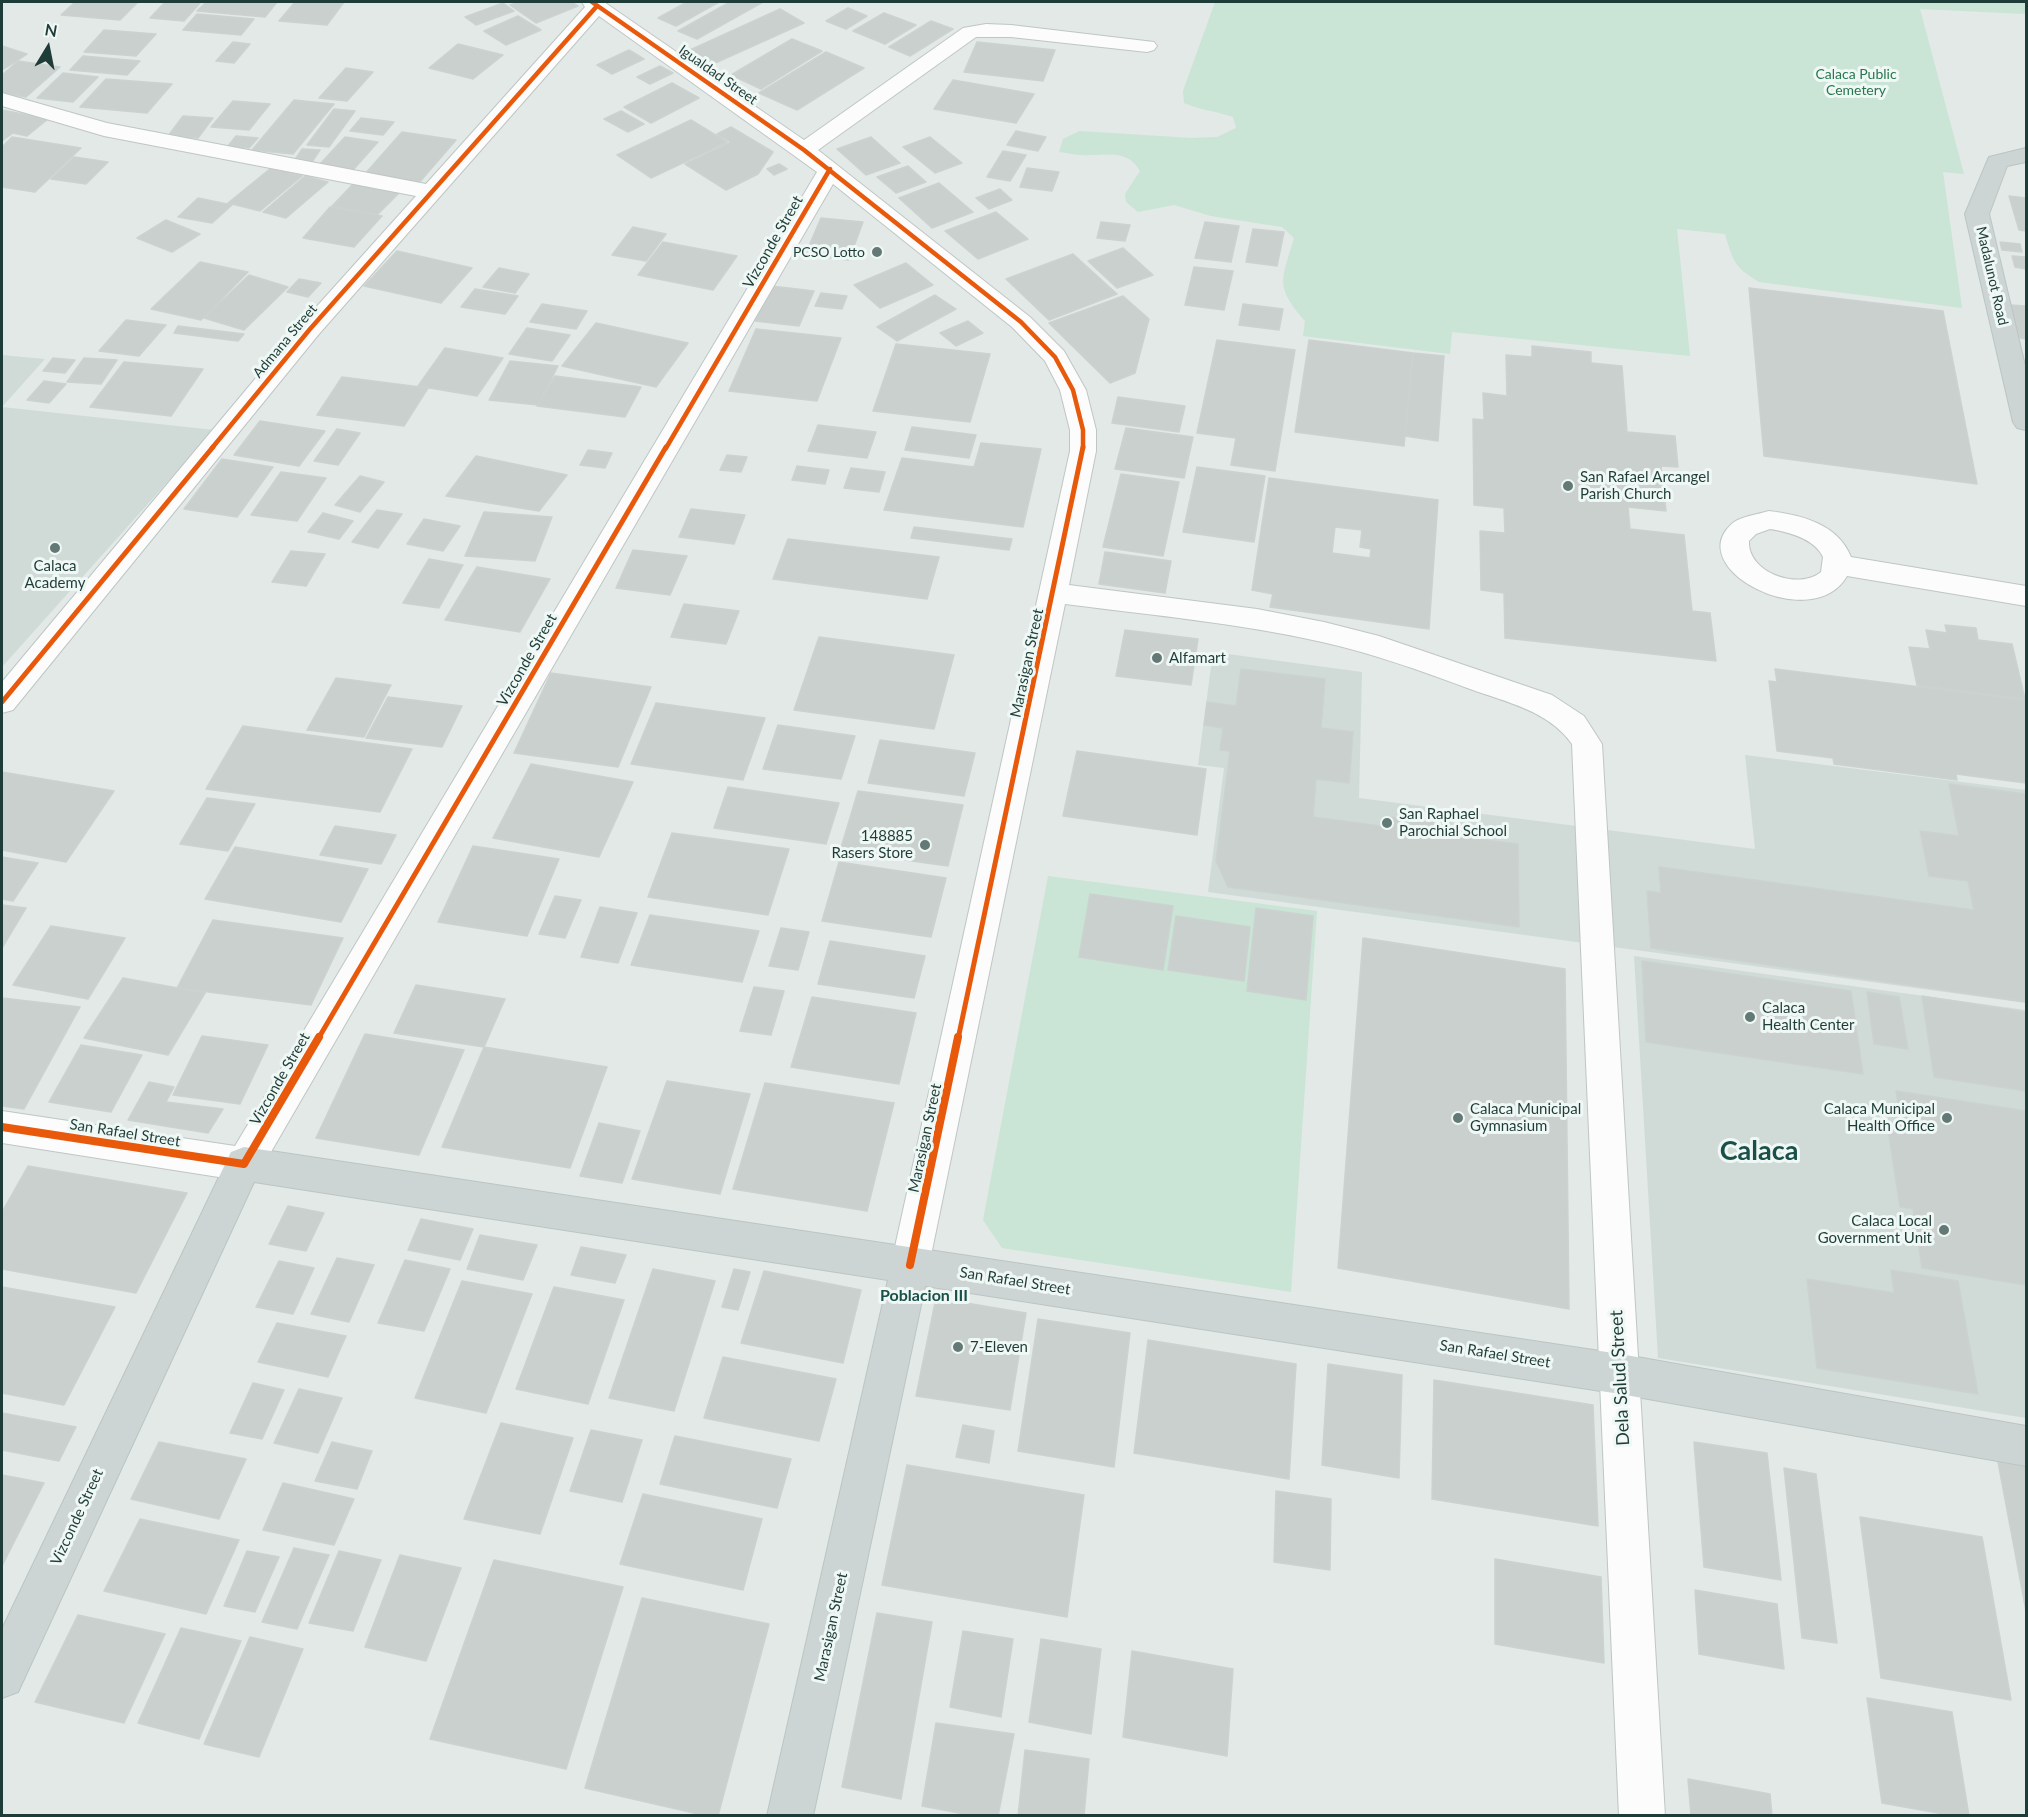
<!DOCTYPE html>
<html>
<head>
<meta charset="utf-8">
<style>
  body { margin:0 }
  #map { position:relative; width:2028px; height:1817px; overflow:hidden; background:#e2e9e7; font-family:Lato,sans-serif }
  canvas { display:block }
  .frame { position:absolute; inset:0; border:3px solid #1f3d38; pointer-events:none }
  .north { position:absolute; left:18px; top:18px; width:60px; height:60px; -webkit-text-stroke:4px #f0f8f5; paint-order:stroke; rotate:10deg; font-size:16px; font-weight:700; line-height:24px; text-align:center; color:#1f3d38 }
  .north::after { content:''; display:block; margin:auto; width:21px; height:27px; background:#1f3d38; clip-path:polygon(50% 0,100% 100%,50% 72%,0 100%) }
</style>
</head>
<body>
<div id="map">
<canvas width="2028" height="1817"></canvas>
<div class="frame"></div>
<div class="north">N</div>
</div>
<script>
const ctx = document.querySelector('canvas').getContext('2d');
ctx.lineJoin = 'round';
function paint(path, color) {
  ctx.fillStyle = color;
  ctx.fill(path, 'evenodd');
}
function stroke(path, color, width, dash) {
  ctx.strokeStyle = color;
  ctx.lineWidth = width;
  ctx.lineCap = dash ? 'butt' : 'round';
  ctx.setLineDash(dash || []);
  ctx.stroke(path);
}
function label(font, color, halo, rows, align = 'center') {
  ctx.font = font + ' Lato,sans-serif';
  ctx.lineWidth = 6;
  ctx.setLineDash([]);
  ctx.textBaseline = 'middle';
  ctx.strokeStyle = halo;
  ctx.fillStyle = color;
  for (const [text, x, y, turn = 0] of rows) {
    ctx.save();
    ctx.translate(x, y);
    ctx.rotate((+turn || 0) * Math.PI / 180);
    ctx.textAlign = isNaN(turn) ? turn : align;
    if (halo) ctx.strokeText(text, 0, 0);
    ctx.fillText(text, 0, 0);
    ctx.restore();
  }
}
paint(new Path2D(`
  M2,355L45,359L2,407Z
  M2,407L214,430L2,667Z
  M1213,652L1362,672L1359,798L1755,849L1745,755L2026,790V1003L1208,892L1224,768L1198,765Z
  M1634,956L2026,1010V1418L1658,1358Z`), '#d0dbd7');
paint(new Path2D(`
  M1215,2H2026V14L1920,9L1964,174L1943,172L1962,308L1759,282C1734,267 1733,261 1725,234L1677,229L1690,356L1452,332L1450,354L1303,336L1305,321C1274,285 1282,280 1294,238L1282,227L1211,216L1174,205L1138,212L1126,202L1125,194L1140,171C1128,150 1110,155 1089,155C1079,156 1069,153 1059,152L1063,139L1079,131L1192,138L1217,137L1236,128L1233,117C1216,111 1200,110 1184,103L1183,91Z
  M1048,876L1317,911L1291,1292L1002,1248L983,1220Z`), '#cae4d5');
const building = new Path2D(`
  M75,2H138L120,20L61,15Z
  M165,2H201L184,21L150,18Z
  M206,2H277L265,17L197,11Z
  M295,2H344L327,25L279,21Z
  M520,2H572L578,6L536,23L510,5Z
  M687,2H719L676,26L658,18Z
  M730,2H763L697,39L678,31Z
  M503,3L514,11L476,25L465,17Z
  M848,8L867,16L846,29L826,21Z
  M780,9L804,23L713,64L690,50Z
  M884,13L916,25L885,44L853,31Z
  M197,14L254,19L241,35L183,30Z
  M518,16L541,30L506,45L484,31Z
  M931,21L953,29L910,56L889,47Z
  M104,30L156,34L136,56L84,52Z
  M792,39L822,51L761,89L731,75Z
  M233,42L250,44L234,63L216,61Z
  M977,42L1055,50L1043,81L964,72Z
  M458,44L503,55L473,79L429,68Z
  M2,46L27,54L2,70Z
  M629,50L644,59L612,74L597,65Z
  M826,52L864,68L797,110L759,93Z
  M83,56L140,61L127,75L70,70Z
  M18,61L60,67L26,97L2,93V75Z
  M660,66L673,73L650,84L637,77Z
  M346,68L373,72L347,101L319,98Z
  M63,73L98,77L73,102L37,98Z
  M106,79L172,84L147,113L80,107Z
  M953,80L1034,94L1016,123L934,109Z
  M672,83L699,98L651,123L624,107Z
  M294,100L334,104L293,154L252,150Z
  M233,101L270,104L249,130L211,127Z
  M334,109L355,111L329,147L307,145Z
  M2,110L48,119L27,136L13,133L2,141Z
  M621,111L644,124L628,132L604,119Z
  M183,116L213,118L198,138L168,136Z
  M361,118L394,122L383,135L350,131Z
  M691,120L727,142L651,178L617,155Z
  M731,127L773,152L758,174L726,190L685,164L731,142L717,134Z
  M1016,131L1046,137L1038,151L1007,145Z
  M402,132L456,140L418,184L364,175Z
  M236,136L258,138L249,148L228,146Z
  M12,137L81,148L35,192L2,187V147Z
  M345,137L378,142L353,170L320,164Z
  M871,137L900,163L866,175L837,149Z
  M930,137L962,163L935,173L903,147Z
  M302,149L320,150L312,162L294,161Z
  M1003,151L1026,155L1010,181L987,177Z
  M74,157L108,162L86,184L51,179Z
  M779,164L787,169L774,175L767,169Z
  M908,166L926,182L896,193L877,177Z
  M271,168L302,176L260,211L228,203Z
  M1027,168L1059,172L1052,191L1020,187Z
  M305,176L328,182L286,218L263,212Z
  M354,183L400,192L377,215L332,206Z
  M939,183L973,212L932,228L899,198Z
  M1000,189L1012,200L989,209L976,198Z
  M2009,196L2026,198V231L2019,230Z
  M198,198L232,205L212,223L178,217Z
  M330,207L382,216L354,247L303,238Z
  M996,212L1028,239L978,259L945,231Z
  M821,218L863,222L849,260L805,255Z
  M166,220L200,234L172,252L137,238Z
  M1101,222L1130,225L1125,241L1097,238Z
  M1205,222L1239,226L1231,262L1195,258Z
  M633,227L666,234L646,261L612,255Z
  M1253,229L1284,232L1277,266L1246,262Z
  M663,242L737,256L713,290L638,275Z
  M2000,242L2020,244L2022,252L2002,250Z
  M1123,248L1153,275L1117,288L1088,261Z
  M397,251L472,268L441,303L364,286Z
  M1073,254L1117,294L1049,320L1006,279Z
  M2012,256L2026,257V269L2015,267Z
  M200,262L248,272L201,320L151,309Z
  M906,263L933,285L880,308L854,285Z
  M1194,267L1233,271L1224,310L1185,305Z
  M499,268L529,274L515,293L483,287Z
  M249,275L288,287L244,330L204,318Z
  M299,279L321,283L308,297L287,292Z
  M771,286L814,291L799,326L755,321Z
  M1749,288L1943,311L1977,484L1764,456Z
  M475,289L518,296L505,314L461,307Z
  M821,293L847,296L842,309L815,306Z
  M935,295L956,309L897,341L877,327Z
  M1123,296L1149,319L1135,373L1110,383L1049,323Z
  M542,304L587,311L576,329L530,322Z
  M1243,304L1283,309L1279,330L1239,325Z
  M2010,305L2026,306V339L2020,338Z
  M126,320L166,325L139,356L99,351Z
  M968,321L983,333L956,346L940,333Z
  M596,323L688,343L656,387L562,366Z
  M178,326L244,334L238,341L174,333Z
  M527,328L570,335L552,361L509,354Z
  M756,329L841,338L817,401L729,391Z
  M1217,340L1295,350L1275,471L1231,465L1236,438L1197,433Z
  M1309,340L1413,353L1404,446L1295,432Z
  M896,344L990,354L970,422L873,411Z
  M1532,346L1591,352V363L1622,366L1627,432L1675,436L1678,467L1661,466L1666,511L1628,507L1630,529L1684,535L1692,611L1710,613L1716,661L1505,638L1504,593L1481,590L1480,531L1505,533L1504,508L1474,505L1473,419L1484,420L1483,393L1507,396L1506,355L1532,357Z
  M445,348L503,358L477,396L418,386Z
  M1413,353L1444,356L1438,441L1405,436Z
  M53,358L75,360L65,373L43,371Z
  M84,358L117,360L101,384L67,382Z
  M510,361L558,366L538,405L489,400Z
  M124,362L203,369L171,416L90,407Z
  M555,376L641,387L625,417L537,406Z
  M342,377L428,388L404,426L317,415Z
  M44,381L66,384L49,403L27,400Z
  M1118,397L1185,406L1179,432L1112,423Z
  M260,421L325,431L299,466L234,455Z
  M818,425L876,432L867,458L808,451Z
  M912,427L976,435L969,458L905,450Z
  M1126,428L1193,437L1184,478L1115,469Z
  M337,429L360,433L338,465L314,461Z
  M981,443L1041,449L1023,527L884,510L902,458L974,467Z
  M588,450L612,453L605,468L580,465Z
  M727,455L747,457L741,472L720,470Z
  M476,456L567,475L539,511L446,496Z
  M222,459L273,467L237,517L184,509Z
  M797,466L829,470L825,484L792,480Z
  M1197,467L1265,476L1254,542L1183,532Z
  M851,468L885,472L879,492L844,488Z
  M281,472L326,478L297,521L251,515Z
  M1121,474L1179,482L1163,556L1103,547Z
  M360,476L384,482L360,512L335,505Z
  M1269,478L1438,500L1429,629L1270,607L1273,594L1252,590ZM1335,527L1362,530L1360,547L1371,549L1370,558L1332,553Z
  M691,509L745,515L734,544L679,537Z
  M377,510L402,514L378,548L352,542Z
  M484,512L552,517L535,561L465,556Z
  M323,513L353,521L339,539L308,532Z
  M424,519L460,526L443,551L407,544Z
  M914,527L1012,539L1009,550L911,538Z
  M788,539L939,557L927,599L773,579Z
  M633,550L687,556L670,595L616,588Z
  M291,551L325,554L306,586L272,582Z
  M1105,552L1171,561L1165,593L1099,584Z
  M429,559L463,565L439,608L403,603Z
  M477,567L550,579L520,632L445,620Z
  M684,604L739,611L726,644L671,637Z
  M1945,625L1976,628L1978,640L2012,644L2025,699L1917,685L1909,647L1930,649L1926,630L1947,633Z
  M1125,630L1198,639L1191,685L1116,676Z
  M819,637L954,655L934,729L794,710Z
  M1241,669L1325,679L1321,728L1353,732L1349,783L1316,779L1313,817L1388,827L1389,817L1445,824V835L1518,844L1519,927L1228,887L1216,861L1230,751L1220,750L1223,728L1204,725L1207,702L1236,706Z
  M1775,669L2026,700V783L1956,774L1957,780L1834,764L1833,758L1777,751L1769,681L1777,682Z
  M551,673L651,687L618,767L514,753Z
  M336,678L391,685L364,737L307,730Z
  M388,697L462,706L442,747L366,738Z
  M656,703L765,718L743,780L631,764Z
  M778,725L855,736L841,779L763,769Z
  M243,726L412,749L380,812L206,789Z
  M880,740L975,753L964,796L868,783Z
  M1077,751L1206,769L1197,835L1063,816Z
  M531,764L633,782L599,857L493,838Z
  M2,772L114,791L66,862L2,850Z
  M1949,784L2026,794V1002L1651,948L1647,891L1661,893L1659,867L1974,910L1968,881L1929,876L1920,831L1959,836Z
  M728,787L839,803L826,844L714,828Z
  M858,791L963,805L948,866L840,851Z
  M207,798L255,804L228,851L180,844Z
  M335,826L396,835L381,864L320,855Z
  M672,833L789,849L768,915L648,897Z
  M473,846L559,859L527,936L438,922Z
  M235,847L368,869L341,922L205,899Z
  M2,857L38,863L13,901L2,899Z
  M839,862L946,878L931,937L822,921Z
  M1090,894L1173,906L1163,970L1079,957Z
  M555,896L581,900L565,938L539,934Z
  M2,905L26,908L2,948Z
  M600,907L637,913L618,963L581,957Z
  M1256,908L1313,916L1306,1000L1247,991Z
  M650,915L759,931L742,982L631,965Z
  M1176,916L1250,927L1244,981L1168,970Z
  M213,920L343,938L311,1005L177,988Z
  M51,926L125,938L88,999L13,985Z
  M781,928L809,932L798,970L769,966Z
  M1363,938L1565,969L1569,1309L1338,1268Z
  M830,941L925,956L914,998L818,984Z
  M1642,961L1851,991L1863,1074L1646,1042Z
  M123,978L205,993L168,1055L84,1038Z
  M416,985L505,999L484,1047L394,1033Z
  M754,987L784,991L771,1035L740,1031Z
  M1867,992L1899,997L1908,1049L1874,1044Z
  M1922,996L2026,1012V1091L1934,1077Z
  M812,997L916,1013L899,1084L791,1067Z
  M2,998L80,1007L24,1109L2,1106Z
  M365,1034L464,1050L419,1155L316,1138Z
  M202,1036L268,1045L240,1104L173,1095Z
  M81,1045L142,1055L111,1112L49,1102Z
  M484,1047L607,1067L570,1168L442,1147Z
  M667,1081L750,1094L720,1194L632,1179Z
  M149,1082L174,1087L166,1102L223,1109L208,1133L128,1120Z
  M765,1083L894,1103L867,1211L733,1189Z
  M1896,1091L2026,1111V1285L1922,1268L1913,1209L1900,1207L1887,1123L1901,1125Z
  M599,1123L640,1131L622,1183L580,1176Z
  M28,1166L187,1193L136,1293L2,1269V1212Z
  M288,1206L324,1213L306,1251L269,1244Z
  M421,1219L473,1229L460,1260L408,1250Z
  M480,1235L537,1245L523,1280L467,1269Z
  M581,1247L626,1255L615,1283L571,1275Z
  M337,1258L374,1265L349,1322L311,1314Z
  M405,1260L450,1269L424,1331L378,1323Z
  M279,1261L314,1268L293,1314L256,1307Z
  M653,1269L715,1281L674,1411L609,1398Z
  M734,1269L750,1272L738,1310L722,1307Z
  M1891,1270L1958,1281L1978,1394L1817,1368L1807,1279L1894,1293Z
  M764,1271L861,1290L843,1363L741,1343Z
  M462,1281L532,1294L486,1413L415,1398Z
  M2,1287L115,1307L64,1405L2,1393Z
  M554,1287L624,1300L588,1404L516,1389Z
  M936,1298L1026,1313L1010,1410L916,1396Z
  M1038,1319L1130,1333L1114,1467L1018,1451Z
  M277,1323L346,1336L328,1377L258,1362Z
  M1148,1340L1296,1364L1289,1479L1134,1453Z
  M723,1357L836,1379L819,1441L704,1418Z
  M1328,1364L1402,1375L1399,1478L1322,1465Z
  M1434,1380L1593,1405L1598,1526L1432,1499Z
  M253,1383L284,1390L262,1439L230,1433Z
  M299,1389L342,1398L318,1453L274,1443Z
  M2,1413L76,1427L59,1461L2,1450Z
  M501,1423L573,1438L540,1534L464,1519Z
  M963,1425L994,1431L989,1463L956,1457Z
  M591,1430L642,1440L622,1502L570,1491Z
  M675,1436L791,1459L777,1508L660,1484Z
  M159,1442L246,1459L219,1519L131,1499Z
  M332,1442L372,1451L357,1489L315,1481Z
  M1694,1442L1767,1453L1781,1580L1704,1567Z
  M1998,1462L2026,1467V1612V1611Z
  M907,1465L1084,1495L1067,1617L882,1585Z
  M1784,1468L1816,1474L1837,1643L1802,1638Z
  M2,1475L44,1483L2,1566Z
  M283,1483L354,1499L334,1545L263,1530Z
  M1276,1491L1331,1499L1330,1570L1274,1562Z
  M643,1494L762,1519L743,1590L620,1564Z
  M1860,1517L1982,1537L2011,1700L1881,1678Z
  M140,1519L239,1540L206,1614L104,1591Z
  M294,1548L329,1555L297,1629L262,1622Z
  M247,1551L279,1557L255,1612L224,1606Z
  M339,1551L381,1560L353,1631L309,1623Z
  M400,1555L461,1568L426,1661L365,1647Z
  M1495,1559L1601,1577L1604,1663L1495,1644Z
  M494,1560L623,1587L566,1769L430,1739Z
  M1695,1590L1777,1604L1784,1669L1699,1654Z
  M642,1598L769,1624L718,1816H707L585,1788Z
  M877,1613L932,1622L901,1799L842,1787Z
  M78,1615L165,1634L124,1723L35,1702Z
  M181,1628L241,1641L199,1739L138,1723Z
  M963,1631L1013,1639L1001,1717L950,1707Z
  M250,1637L303,1649L259,1757L204,1744Z
  M1041,1639L1101,1649L1091,1734L1029,1722Z
  M1132,1651L1233,1669L1227,1756L1123,1737Z
  M1867,1698L1952,1712L1969,1816H1955L1882,1803Z
  M936,1723L1014,1734L998,1816H975L922,1806Z
  M1025,1750L1089,1759L1084,1816H1018Z
  M1688,1779L1770,1794L1772,1816H1691Z`);
paint(building, '#cad0ce');
stroke(building, '#cbd2d0', 1.5);
const minor = new Path2D(`
  M582,2H604L804,140L963,28L986,24L1011,25L1154,42L1157,46L1154,50L1147,52L1011,37H976L818,150L1030,317L1064,351L1086,390L1096,430V451L1069,585L1257,609L1324,622L1379,636L1552,695L1584,716L1602,744L1665,1816H1619L1572,744C1549,711 1506,702 1470,689C1421,671 1372,653 1322,642C1237,623 1151,615 1065,604L929,1265L923,1278L910,1283L897,1278L891,1265L1070,451V430L1060,390L1045,361L1012,327L833,184L257,1176L244,1181L2,1143V1111L235,1146L817,172L599,16L319,334L13,710L2,713V682L301,324L416,196L104,136L2,106V93L107,123L426,184L585,7Z
  M1769,511C1802,515 1838,524 1851,557L2026,586V606L1847,576C1812,637 1678,567 1734,522C1743,516 1759,514 1769,511ZM1770,529C1788,532 1814,538 1823,557L1821,572C1798,591 1747,572 1749,541L1756,534Z`);
const major = new Path2D(`
  M2026,148V162L2007,166L1989,214L2026,370V430L2017,428L2013,422L1965,214L1989,157Z
  M244,1147L1620,1354L2026,1426V1466L1620,1394L925,1286L813,1816H767L888,1280L254,1182L18,1692L2,1698V1629L231,1152Z`);
stroke(minor, '#bfc6c4', 2);
stroke(major, '#bbc5c3', 2);
paint(minor, '#fbfcfb');
paint(major, '#cdd5d4');
stroke(new Path2D(`
  M592,2L804,150L1021,322L1055,357L1073,390L1083,430V448
  M212,448L310,329L597,6
  M666,448L830,169`), '#e8590c', 4.5);
stroke(new Path2D(`
  M2,702L213,447
  M318,1039L666,447
  M958,1039L1083,447`), '#e8590c', 5);
stroke(new Path2D(`
  M2,1127L244,1164L319,1037
  M910,1265L958,1037`), '#e8590c', 8);
for (const [x, y, r, color] of [
  [877,252,6,"#637975"],
  [1568,486,6,"#637975"],
  [55,548,6,"#637975"],
  [1157,658,6,"#637975"],
  [1387,823,6,"#637975"],
  [925,845,6,"#637975"],
  [1750,1017,6,"#637975"],
  [1458,1118,6,"#637975"],
  [1947,1118,6,"#637975"],
  [1944,1230,6,"#637975"],
  [958,1347,6,"#637975"]
]) {
  const dot = new Path2D();
  dot.arc(x, y, r, 0, 2 * Math.PI);
  ctx.fillStyle = color;
  ctx.fill(dot);
  stroke(dot, '#f0f8f5', 2);
}
label('14px', '#27764e', '#f0f8f5', [
  ["Calaca Public",1856,74],
  ["Cemetery",1856,90]
]);
label('14px', '#1f3d38', '#f0f8f5', [
  ["Igualdad Street",718,75,35],
  ["Madalunot Road",1992,276,77],
  ["Admana Street",285,341,-50]
]);
label('14px', '#1f3d38', '#f0f8f5', [
  ["PCSO Lotto",865,252]
], 'right');
label('15px', '#1f3d38', '#f0f8f5', [
  ["Vizconde Street",773,242,-60],
  ["Vizconde Street",527,660,-60],
  ["Marasigan Street",1027,663,-78],
  ["Vizconde Street",280,1079,-60],
  ["San Rafael Street",125,1133,9],
  ["Marasigan Street",925,1138,-78],
  ["San Rafael Street",1015,1281,9],
  ["San Rafael Street",1495,1354,9],
  ["Vizconde Street",77,1517,-65],
  ["Marasigan Street",831,1627,-78]
]);
label('15px', '#1f3d38', '#f0f8f5', [
  ["San Rafael Arcangel",1580,477],
  ["Parish Church",1580,494],
  ["Calaca",55,566,"center"],
  ["Academy",55,583,"center"],
  ["Alfamart",1169,658],
  ["San Raphael",1399,814],
  ["Parochial School",1399,831],
  ["148885",913,836,"right"],
  ["Rasers Store",913,853,"right"],
  ["Calaca",1762,1008],
  ["Health Center",1762,1025],
  ["Calaca Municipal",1470,1109],
  ["Gymnasium",1470,1126],
  ["Calaca Municipal",1935,1109,"right"],
  ["Health Office",1935,1126,"right"],
  ["Calaca Local",1932,1221,"right"],
  ["Government Unit",1932,1238,"right"],
  ["7-Eleven",970,1347]
], 'left');
label('bold 16px', '#1a5049', '#f0f8f5', [
  ["Poblacion III",924,1296]
]);
label('18px', '#1f3d38', '#f0f8f5', [
  ["Dela Salud Street",1620,1378,-93]
]);
label('bold 27px', '#1a5049', '#f0f8f5', [
  ["Calaca",1759,1151]
]);
</script>
</body>
</html>
